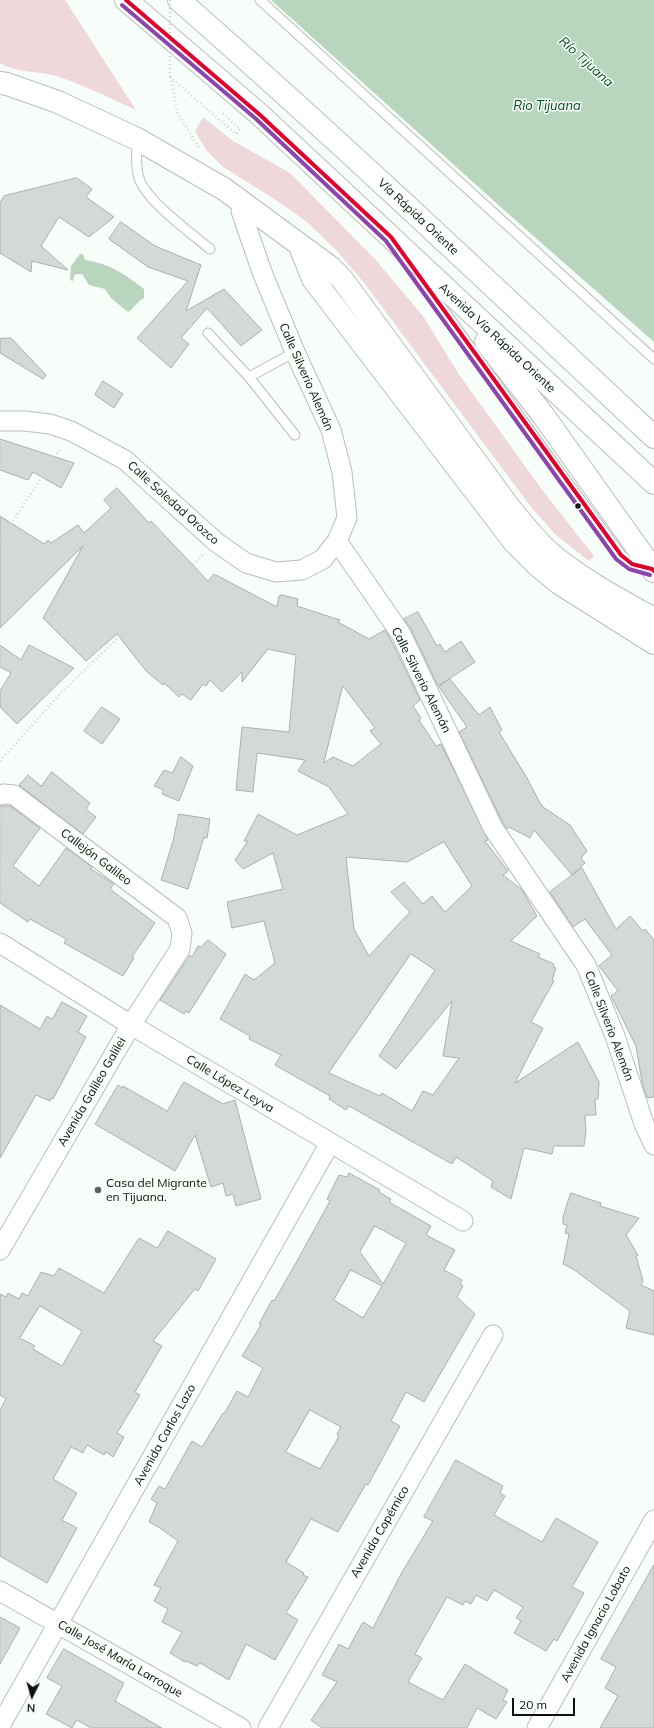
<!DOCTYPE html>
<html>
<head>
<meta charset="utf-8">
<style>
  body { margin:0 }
  #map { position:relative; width:654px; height:1728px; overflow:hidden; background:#f7fdf8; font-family:Mulish,sans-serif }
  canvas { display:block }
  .north { position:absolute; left:12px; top:1676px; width:40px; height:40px; -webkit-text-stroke:3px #f5fff7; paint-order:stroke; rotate:185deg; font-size:11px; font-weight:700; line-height:16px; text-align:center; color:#0d120e }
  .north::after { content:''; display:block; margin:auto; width:14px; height:18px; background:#0d120e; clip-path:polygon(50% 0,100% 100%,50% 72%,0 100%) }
  .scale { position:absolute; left:512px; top:1698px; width:63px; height:18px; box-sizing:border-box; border:2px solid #0d120e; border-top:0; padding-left:5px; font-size:12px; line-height:14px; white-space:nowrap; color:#0d120e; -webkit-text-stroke:3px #f5fff7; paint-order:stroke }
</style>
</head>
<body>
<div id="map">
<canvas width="654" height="1728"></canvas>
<div class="north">N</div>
<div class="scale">20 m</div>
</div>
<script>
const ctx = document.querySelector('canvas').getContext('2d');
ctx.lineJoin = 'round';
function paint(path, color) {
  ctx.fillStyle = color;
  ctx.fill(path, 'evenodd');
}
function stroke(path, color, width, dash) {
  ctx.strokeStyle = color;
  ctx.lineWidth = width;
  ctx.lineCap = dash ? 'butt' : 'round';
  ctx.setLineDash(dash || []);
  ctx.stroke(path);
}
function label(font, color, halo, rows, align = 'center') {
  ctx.font = font + ' Mulish,sans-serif';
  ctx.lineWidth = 3;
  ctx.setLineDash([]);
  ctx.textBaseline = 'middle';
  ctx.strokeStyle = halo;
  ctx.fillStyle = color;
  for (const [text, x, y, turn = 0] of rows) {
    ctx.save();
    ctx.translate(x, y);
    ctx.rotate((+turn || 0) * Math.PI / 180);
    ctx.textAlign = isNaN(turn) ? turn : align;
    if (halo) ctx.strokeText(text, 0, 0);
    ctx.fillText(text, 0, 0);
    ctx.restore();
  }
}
paint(new Path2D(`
  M0,0H65L136,110C110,98 84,85 56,76C39,71 16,73 0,63Z
  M203,117L233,141L290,173L374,258L423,316L460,376L543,491L594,556L589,561L556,535L531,507L365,284L336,250L307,222L279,202L223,167L206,150L195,131Z`), '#eed8dc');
paint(new Path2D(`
  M271,0H654V342L504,210Z
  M80,254H83L85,260C111,264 124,274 144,289V298C136,302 135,308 128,312L111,298L105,289L89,285L82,274H76L74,276L73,281L70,280L71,266Z`), '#b8d6be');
const building = new Path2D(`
  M77,178L92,189L86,197L114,217L89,237L59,217L41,246L68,270L32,261L31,272L0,253V203L4,196Z
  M121,222L155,246L201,265L186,311L224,289L262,330L241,346L207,308L181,338L189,344L171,368L137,338L188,281L148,267L109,239Z
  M11,338L46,375L43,379L0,353V339Z
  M103,381L123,394L114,408L95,395Z
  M0,439L74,463L61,488L33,472L28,480L0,470Z
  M117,488L149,523L151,521L208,581L214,574L277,607L279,596L282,595L298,599L297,606L340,620L338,622L369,639L385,630L391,640L420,700L413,706L421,718L419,720L436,746L441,744L488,840L485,841L508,871L503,875L522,890L537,916L511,941L540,954L538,957L554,964L553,967L556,968L552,980L554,981L531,1022L543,1028L515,1083L578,1042L599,1082L598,1099H595L596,1115H585L586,1131L584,1146H554L552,1154L524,1148L511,1199L491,1187L493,1181L456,1157L452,1164L349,1106L346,1110L329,1099L330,1096L275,1065L281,1055L249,1039L250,1036L220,1019L245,974L254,980L275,963L264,921L232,928L227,902L283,889L273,853L243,869L235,860L248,841H244L258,814L297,835L348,814L329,787L298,771L305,760L257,753L253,792L236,790L242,727L289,732L296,655L268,649L242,682V672L222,692L210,680L206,686L203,684L191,700L182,694L179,697L164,683L163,685L146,671L117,634L86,661L43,618L83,546L0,628V516L44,544L48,540L51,543L78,525L84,533L111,508L104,500ZM343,686L375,728L370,731L381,744L353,766L333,757L324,763ZM444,842L472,886L445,912L432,896L423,904L404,882L391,892L410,912L369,956L354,929L346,857L407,862ZM411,954L435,970L379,1056L396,1069L452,1001L443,1056L459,1058L433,1095L423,1091L412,1111L382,1093L380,1096L329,1073Z
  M418,612L437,646L440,644L445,652L461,641L475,662L438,686L411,629L404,619Z
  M0,645L21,660L29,645L74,668L17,724L0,707V691L11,673L0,667Z
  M450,679L479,715L490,707L502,730L499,732L527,778L540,803L543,807L570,825L587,851L581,858L585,863L572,875L534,830L530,838L509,827L507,829L503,823L459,732L467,727L439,687Z
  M102,707L120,719L102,744L84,731Z
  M181,757L193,766L179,801L162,794L164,790L154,786L164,770L172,773Z
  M52,772L90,803L86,809L96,817L83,834L19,785L28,775L41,786Z
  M0,806H10L40,828L13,866L39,886L66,848L92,867L91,869L114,884L110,889L155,923L132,957L134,958L123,976L64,943L66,939L30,919L28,922L0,903Z
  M179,814L210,819L207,838L204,837L188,889L161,880L173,841Z
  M582,868L616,929L630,916L643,931L645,929L654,940V1097L647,1098L642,1082L636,1046L611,996L618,991L599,966L612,955L585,919L573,927L550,892Z
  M208,940L226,954L189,1013L186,1011L184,1014L160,1000L190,955L192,957L198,946L201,947Z
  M62,1002L87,1016L78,1032L86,1037L53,1099L51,1098L50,1101L36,1095L0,1158V1005L40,1029L47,1016L52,1019Z
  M184,1082L223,1104L235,1100L261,1199L236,1206L233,1194L226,1196L223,1183L211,1187L195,1135L175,1171L95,1124L118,1085L122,1088L123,1086L167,1111Z
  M349,1173L380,1190L379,1192L391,1199L389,1202L431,1226L426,1235L455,1250L444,1270L462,1280L460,1284L463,1286L457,1297L475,1314L424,1402L406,1392L391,1421L400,1426L368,1485L366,1484L338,1532L311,1519L286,1562L304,1573L303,1575L308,1577L286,1613L298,1620L275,1660L246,1644L229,1680L200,1663L197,1666L186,1661L185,1662L170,1653L182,1632L162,1622L168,1609L154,1601L161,1588L154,1585L178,1541L160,1528L149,1522L157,1503L151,1499L159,1486L165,1489L192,1441L202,1447L223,1413L224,1414L237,1391L248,1397L263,1368L242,1356L261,1325L259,1324L272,1300L274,1301L297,1261L330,1201L327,1199L339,1175L347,1177ZM375,1226L406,1243L383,1284L360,1252ZM351,1270L382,1286L363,1318L334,1300ZM310,1410L341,1427L337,1434L339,1436L320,1469L286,1452Z
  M571,1193L601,1203L600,1206L639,1218L626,1235L638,1255L636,1256L643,1281L641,1285L654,1291V1335L626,1328L630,1311L573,1269L563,1264L569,1234L565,1233L567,1225L563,1224V1217Z
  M168,1231L216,1259L198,1291L195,1289L153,1341L162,1346L135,1392L140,1395L117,1433L124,1437L113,1457L106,1452L104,1455L87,1445L83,1453L71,1447L53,1479L77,1493L62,1520L77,1528L47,1583L0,1556V1410L6,1399L0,1395V1294L6,1297L8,1293L19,1299L22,1293L28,1296L41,1272L54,1276L59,1268L104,1293L139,1238L157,1248ZM40,1306L82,1331L62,1366L33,1349L35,1346L20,1338Z
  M456,1460L503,1486L500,1493L505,1496L494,1515L542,1542L556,1518L598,1542L572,1587L584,1593L557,1641L554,1639L546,1651L514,1633L521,1621L516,1618L523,1607L494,1590L487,1601L476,1595L471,1604L465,1601L463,1605L447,1597L415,1654L422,1658L408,1682L443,1700L465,1664L508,1690L503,1700L507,1702L496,1719L477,1708L467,1728H322L311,1720L337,1682L322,1675L339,1644L348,1649L363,1622L373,1628L402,1572L433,1521L424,1517Z
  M654,1565V1728H600L618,1696L605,1688L616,1667L601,1659Z
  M0,1617L20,1628L0,1664Z
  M64,1649L124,1683L115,1701L162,1728H91L77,1720L72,1728L46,1714L62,1686L47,1678Z`);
paint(building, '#d3d9d4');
stroke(building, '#abb0ac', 1);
const service = new Path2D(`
  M260,0L654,359
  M137,141C137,153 135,166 139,178C146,201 191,233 210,249
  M420,277L544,450L621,555L632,564L648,568
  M208,333L249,377L295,435
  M249,377L295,352`);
const minor = new Path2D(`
  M0,421H25L50,424L71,431L125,460L216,542L246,563L276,572L302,570L323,559L337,541L347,518L342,472L331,430L295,352L262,272L241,211L242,203
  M337,541L401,634L493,828L586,965L615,1036L644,1124L654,1145
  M0,795L4,794L14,795L177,918L182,933L180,949L131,1025L0,1250
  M0,943L131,1025L463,1221
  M0,1591L241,1728
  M0,1726L330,1143
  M268,1728L493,1335
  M537,1728L654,1520`);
const secondary = new Path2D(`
  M126,0L259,114L654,483
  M0,83L7,84L58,102L137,139L224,189L330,267L342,279L509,507C522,523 535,540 550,553C582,580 618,599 654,619
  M300,246L313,279L515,543L536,564L559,583L654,643
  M486,342L543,415L654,571`);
const trunk = new Path2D(`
  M179,0C341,142 497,290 654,437`);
stroke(service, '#b9bfba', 11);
stroke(minor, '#b9bfba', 21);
stroke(secondary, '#b9bfba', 24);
stroke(trunk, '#b9bfba', 24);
stroke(new Path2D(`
  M170,77L236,134L240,129L221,112
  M171,77L177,112L200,149
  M0,541L60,449
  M0,761L58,696L203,555`), '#d1d2d1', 2.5, [1, 3]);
stroke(service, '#fefffe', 9);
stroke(minor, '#fefffe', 19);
stroke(secondary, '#fefffe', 22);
stroke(trunk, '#fefffe', 22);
stroke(new Path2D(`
  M170,0V77`), '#d1d2d1', 2.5, [1, 3]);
stroke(new Path2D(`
  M126,0L259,114L391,237L621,555L632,564L652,569L654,571`), '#e4002b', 4);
stroke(new Path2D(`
  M122,5L255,118L386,241L616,559L629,569L650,575`), '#8e44ad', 4);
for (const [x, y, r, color] of [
  [578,506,3.5,"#0d120e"],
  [98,1190,4,"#5f6460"]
]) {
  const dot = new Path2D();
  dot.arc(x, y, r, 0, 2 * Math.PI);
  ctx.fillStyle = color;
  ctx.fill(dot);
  stroke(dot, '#f5fff7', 1.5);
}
label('12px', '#0d120e', '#f5fff7', [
  ["Vía Rápida Oriente",418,217,43],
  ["Avenida Vía Rápida Oriente",497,338,43],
  ["Calle Silverio Alemán",306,377,66],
  ["Calle Soledad Orozco",173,503,42],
  ["Calle Silverio Alemán",421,680,63],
  ["Callejón Galileo",96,857,37],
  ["Calle Silverio Alemán",609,1026,69],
  ["Calle López Leyva",230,1084,31],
  ["Avenida Galileo Galilei",92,1092,-60],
  ["Avenida Carlos Lazo",165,1435,-61],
  ["Avenida Copérnico",380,1532,-60],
  ["Avenida Ignacio Lobato",596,1624,-61],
  ["Calle José María Larroque",120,1659,30]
]);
label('12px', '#0d120e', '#f5fff7', [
  ["Casa del Migrante",106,1183],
  ["en Tijuana.",106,1197]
], 'left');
label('italic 13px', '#02471f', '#f5fff7', [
  ["Río Tijuana",586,62,42],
  ["Rio Tijuana",547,106]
]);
</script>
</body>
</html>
